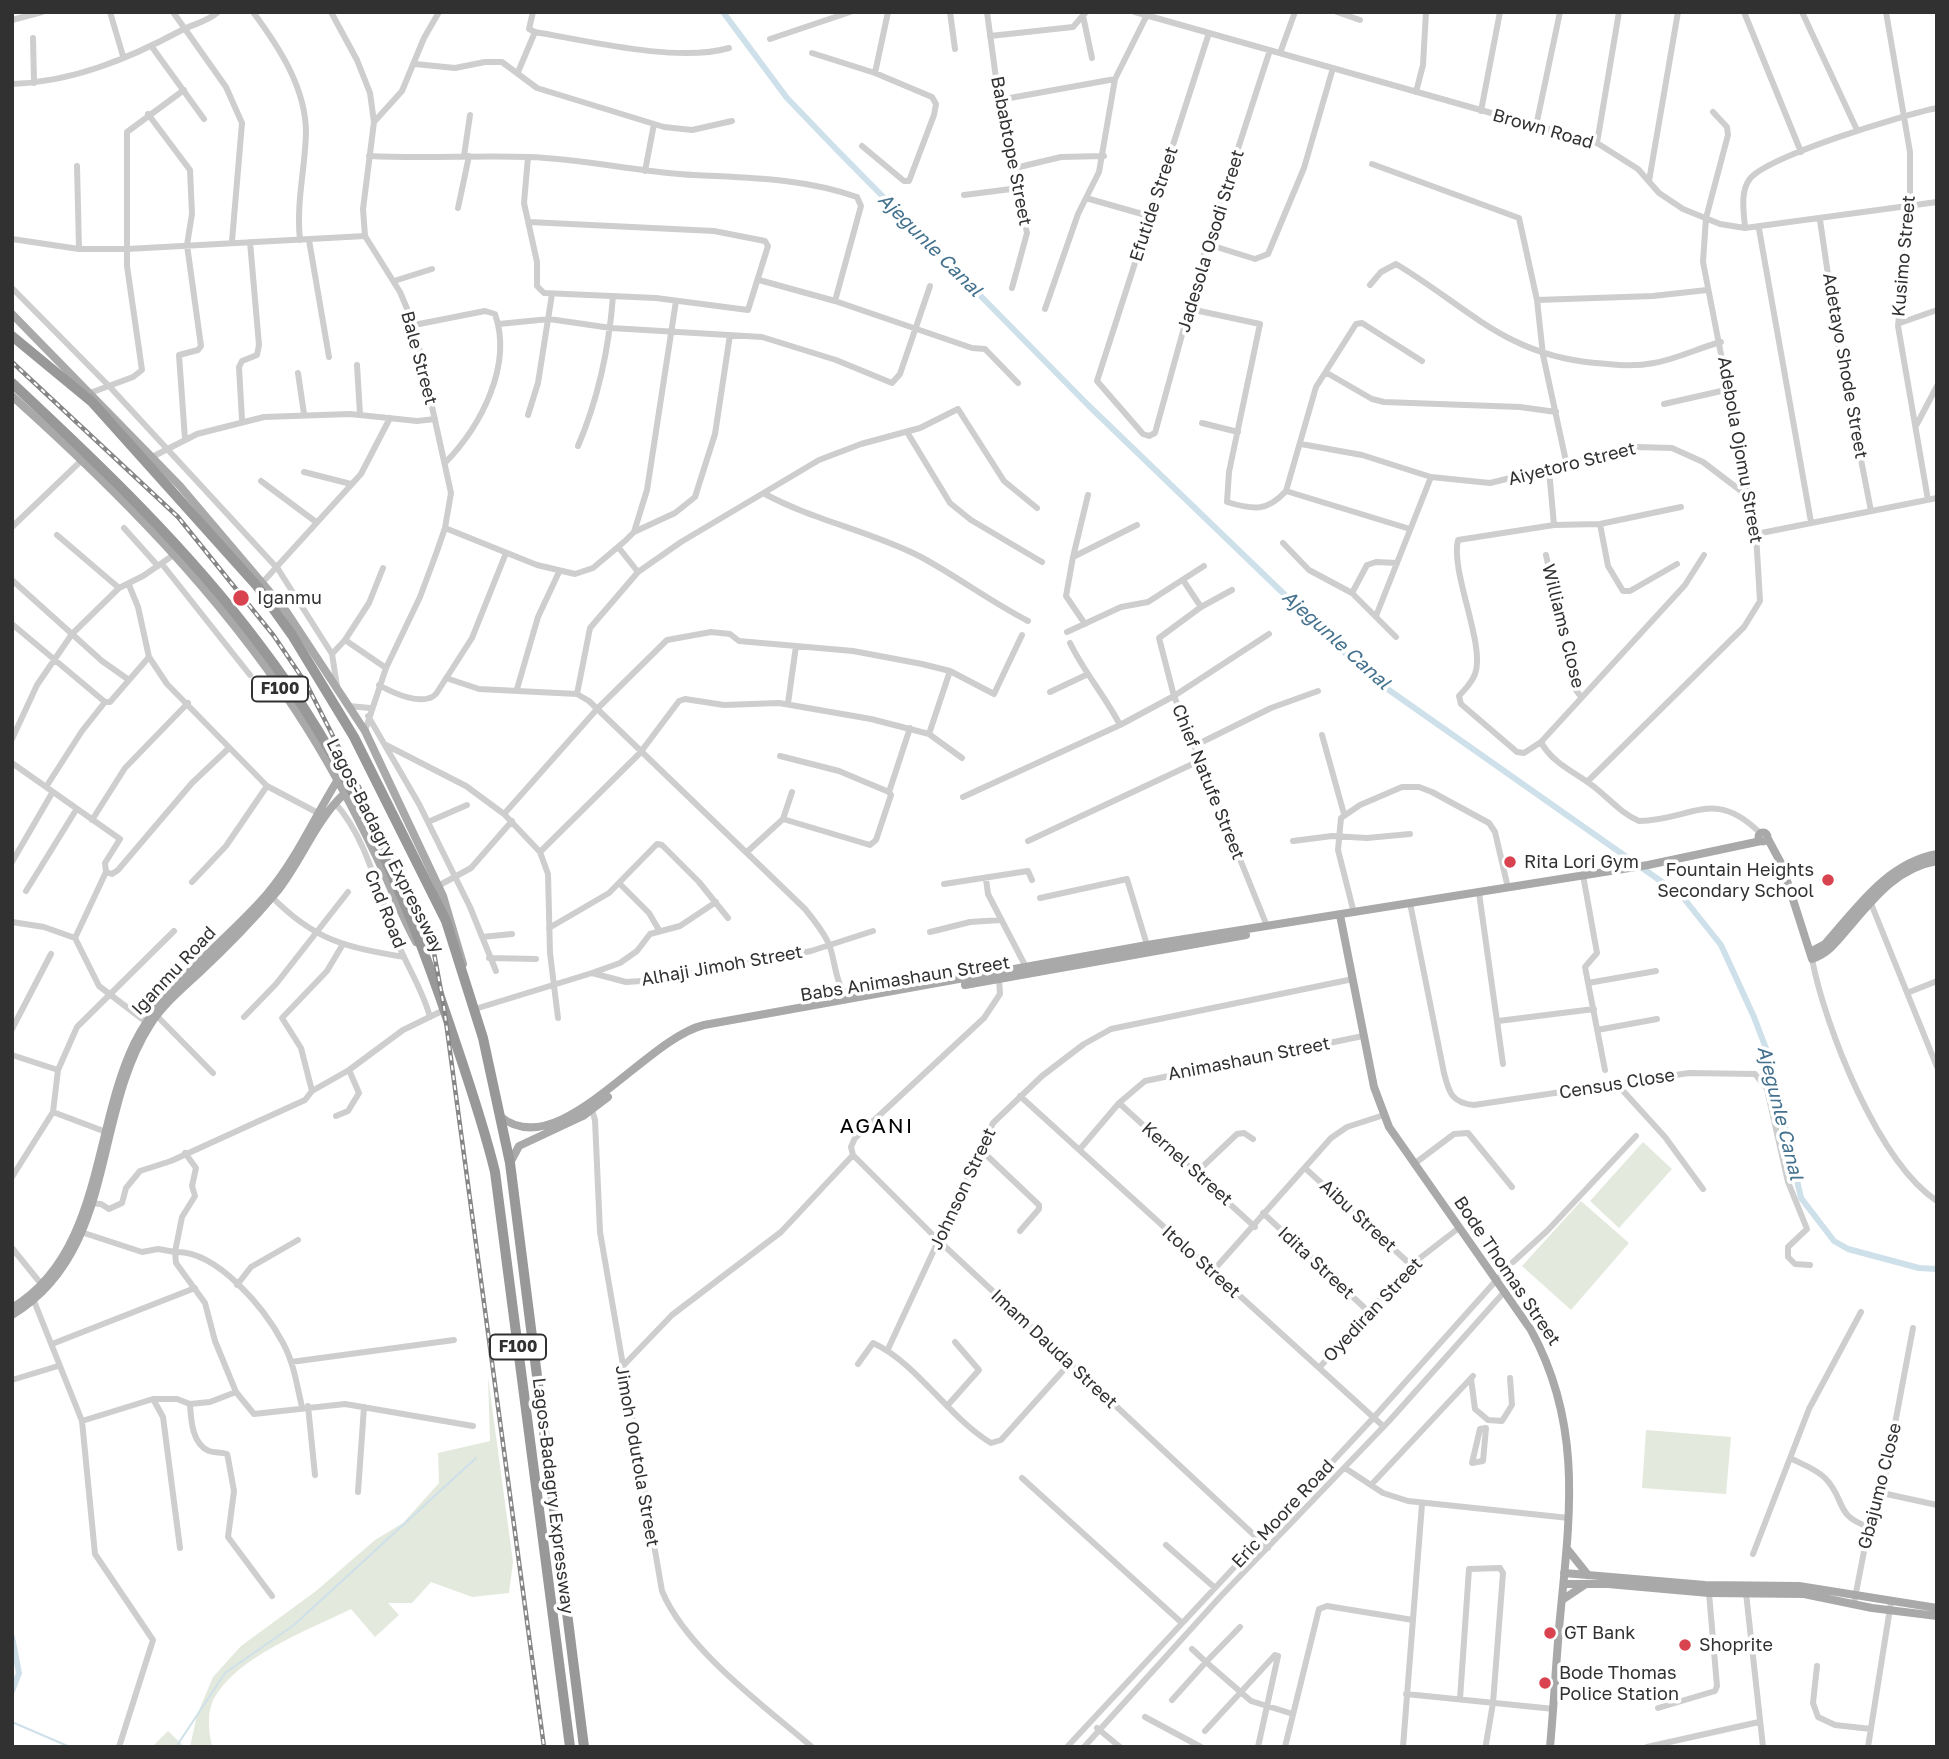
<!DOCTYPE html>
<html>
<head>
<meta charset="utf-8">
<style>
  body { margin:0 }
  #map { position:relative; width:1949px; height:1759px; overflow:hidden; background:#fff; font-family:"Golos Text",sans-serif }
  canvas { display:block }
  .frame { position:absolute; inset:0; border:14px solid #313131; pointer-events:none }
</style>
</head>
<body>
<div id="map">
<canvas width="1949" height="1759"></canvas>
<div class="frame"></div>
</div>
<script>
const ctx = document.querySelector('canvas').getContext('2d');
ctx.lineJoin = 'round';
function paint(path, color) {
  ctx.fillStyle = color;
  ctx.fill(path, 'evenodd');
}
function stroke(path, color, width, dash) {
  ctx.strokeStyle = color;
  ctx.lineWidth = width;
  ctx.lineCap = dash ? 'butt' : 'round';
  ctx.setLineDash(dash || []);
  ctx.stroke(path);
}
function label(font, color, halo, rows, align = 'center') {
  ctx.font = font + ' "Golos Text",sans-serif';
  ctx.lineWidth = 7;
  ctx.setLineDash([]);
  ctx.textBaseline = 'middle';
  ctx.strokeStyle = halo;
  ctx.fillStyle = color;
  for (const [text, x, y, turn = 0] of rows) {
    ctx.save();
    ctx.translate(x, y);
    ctx.rotate((+turn || 0) * Math.PI / 180);
    ctx.textAlign = isNaN(turn) ? turn : align;
    if (halo) ctx.strokeText(text, 0, 0);
    ctx.fillText(text, 0, 0);
    ctx.restore();
  }
}
paint(new Path2D(`
  M1643,1142L1672,1169L1619,1228L1590,1201Z
  M1581,1201L1629,1243L1571,1310L1522,1266Z
  M488,1377L513,1562L509,1593L472,1597L431,1582L412,1603H388L399,1615L375,1637L351,1609C309,1630 232,1658 212,1703C207,1716 209,1733 212,1746L225,1747H190L197,1715L213,1677L241,1646L316,1591L375,1540L403,1523L439,1483L438,1453L490,1441Z
  M1646,1430L1731,1437L1726,1494L1642,1488Z
  M168,1731L185,1747H152Z`), '#e4e9dd');
stroke(new Path2D(`
  M12,1722L70,1747
  M176,1747L225,1673L294,1625L476,1458`), '#cee0ea', 2);
stroke(new Path2D(`
  M723,12L787,98L838,151L1088,405L1369,676L1682,896L1721,945L1754,1017L1770,1059L1801,1198L1834,1241L1848,1249L1919,1268L1937,1269
  M12,1637L19,1673L12,1691`), '#cee0ea', 6);
stroke(new Path2D(`
  M110,12L123,56
  M173,12L226,87L242,123L232,241
  M253,12C279,47 306,88 306,133C305,170 296,202 300,240
  M331,12L357,60L370,93L374,122L363,209L365,236L400,292L414,325L451,493L445,528L436,554L420,597L386,668L365,731
  M533,12L529,29L535,32C588,41 678,63 729,48
  M950,12L955,49
  M987,12L999,100L1027,233L1012,288
  M1135,12L1597,143L1638,169L1659,193L1683,209L1720,224L1745,228L1937,202
  M1337,12L1360,20
  M1744,12L1801,152
  M1802,12L1857,130
  M1886,12L1910,152V206L1898,326L1928,500
  M1083,16L1092,58
  M12,20L42,12
  M1209,33L1097,381L1143,434L1149,436L1155,433L1207,244L1270,50
  M990,36L1073,27L1086,12
  M33,38L34,83
  M770,39L850,12
  M152,47L204,119
  M812,53L875,73L932,97L936,104L934,115L909,181H904L862,146
  M1280,53L1295,12
  M415,64L455,68L485,62H502L537,88L664,127L692,130L732,121
  M518,72L535,32
  M875,73L888,12
  M12,84C72,82 128,59 180,31C193,24 207,22 218,12
  M1416,92L1423,65L1426,12
  M999,100L1115,79
  M1481,111L1500,12
  M148,114L190,170L192,214L187,245L201,346L198,350L179,355L185,439
  M374,122L402,91L424,38L439,12
  M1536,126L1560,12
  M1597,143L1619,12
  M369,156C423,159 476,155 529,157C584,159 639,172 694,175C750,178 803,178 857,197L861,206L835,301
  M464,156L470,115
  M528,157L524,203L537,262V286L544,293L656,298L748,310L768,246L765,241L714,231L529,222
  M1372,164L1519,218L1537,300L1543,355L1567,466
  M77,166L79,249
  M1015,168L1061,157L1104,156
  M645,171L654,124
  M1649,181L1678,12
  M964,195L1019,188
  M1086,198L1149,216
  M458,208L469,156
  M1820,220L1837,336L1871,511
  M1745,228C1744,213 1740,193 1749,180C1764,157 1906,114 1937,108
  M1759,229L1811,522
  M12,239L79,249H127L365,236
  M309,240L329,357
  M1207,244L1255,259L1268,254L1304,168L1333,68
  M759,280L835,301L972,348L985,349L1018,383
  M394,281L432,269
  M1370,285L1381,272L1396,264C1468,307 1505,355 1595,363C1615,365 1634,367 1654,363C1677,359 1698,348 1721,342
  M12,288L109,386L278,569L332,654L337,686
  M1537,300L1653,296L1707,290
  M1045,309L1078,214L1099,172L1115,79L1146,17
  M1190,309L1260,324L1229,472L1227,502C1253,510 1267,512 1286,491L1410,529
  M1900,323L1937,310
  M499,324L549,319L611,328L762,337L836,360L892,383L900,374L930,286
  M414,325L485,311L495,314C513,365 481,426 445,463
  M357,365L360,414
  M298,373L304,414
  M1327,373L1372,399L1384,402L1520,407L1556,412
  M90,393L133,377L142,370L127,266V132L184,90
  M1664,404L1730,389
  M528,415L538,383L552,294
  M242,420L239,367L242,361L257,355L259,345L250,242
  M1202,423L1238,432
  M1917,424L1937,386
  M907,432L950,503L971,520L1042,562
  M1301,444L1362,455L1431,477L1490,483L1637,447L1672,448L1703,462L1749,497
  M578,446C599,397 609,349 613,296
  M152,457L197,434L264,417L350,414L417,421L435,419
  M1549,470L1554,525
  M304,472L351,484
  M261,481L316,522
  M1286,491L1316,387L1356,324L1362,323L1422,361
  M765,494C815,521 871,531 921,557C958,577 991,602 1028,621
  M1681,507L1600,524L1554,525L1458,540C1450,571 1486,646 1475,674C1472,683 1465,689 1459,696L1461,704L1517,752L1524,753L1541,742L1685,585L1704,555
  M1600,524L1608,566L1623,591H1630L1677,564
  M12,527L83,459
  M124,528L158,566
  M445,528L537,565L575,574L593,568L625,541L634,532L647,490L676,301
  M634,532L675,513L695,497L715,434L730,335
  M1756,534L1937,498
  M57,535L119,588
  M1283,543L1309,570L1352,593L1396,637
  M619,548L638,572
  M1546,555L1576,690L1581,697
  M1073,557L1088,495
  M162,564L250,675
  M383,568L369,603L345,640L386,668
  M12,580L102,661L129,680
  M1183,580L1201,607L1159,638L1174,696L1267,926
  M262,583L361,474L390,418
  M129,585L138,607L149,657L167,684L267,786L320,814
  M1352,593L1367,565L1376,562L1397,563
  M1201,607L1232,590
  M1376,616L1431,477
  M12,624L105,702
  M1085,624L1066,596L1073,557L1137,525
  M1067,632L1121,607L1148,602L1204,566
  M1070,643C1084,672 1105,696 1120,725
  M332,654L345,640
  M446,678L479,689L577,694L589,701L805,909C814,920 822,930 828,942C836,958 834,990 852,998
  M379,685C393,693 423,707 436,694L472,638L506,553
  M517,689L538,617L559,572
  M1050,692L1086,675
  M577,694L590,628L638,572L681,542L819,460L861,444L920,428L958,409L1004,481L1037,508
  M788,703L796,646
  M349,706L370,708
  M368,716L419,804L470,907L496,971
  M929,734L950,671
  M1322,735L1344,814
  M12,739L37,685L72,634L119,588L143,576L175,554
  M1541,742C1551,761 1570,770 1586,781C1605,793 1618,812 1639,821C1692,820 1714,787 1760,833
  M386,745L466,786L504,814L540,852L548,874L550,953L558,1018
  M1194,746L1271,708L1318,691
  M780,756L839,771L889,792L910,728
  M12,763L120,839L105,863L106,872L75,938
  M1588,781L1744,627L1760,601L1756,534L1703,262L1706,218L1728,135L1727,127L1713,112
  M46,787L82,731L105,702H110L149,657
  M963,797L1120,725L1174,696L1269,634
  M335,803C372,844 380,908 404,957C414,978 424,995 430,1017
  M504,814L598,708L667,640L711,632L730,634L739,641L853,651L922,664L950,671L994,694L1022,635
  M783,819L870,845L876,840L891,795L889,792
  M92,820L125,768L188,703
  M428,822L467,805
  M1028,841L1199,761
  M1293,841L1332,836L1367,838L1410,834
  M748,851L783,819L792,792
  M540,852L640,753L679,701L685,699L724,705L779,703L871,719L929,734L962,758
  M12,862L52,793
  M106,872L112,874L118,870L192,783L229,748
  M1583,875L1597,953L1585,967L1605,1070
  M986,879L988,894L1027,969
  M192,882L226,846L267,786
  M619,883L649,913L659,930
  M944,884L1028,871L1032,880
  M438,886L471,868L512,821
  M26,891L76,810
  M1479,893L1503,1064
  M272,897C315,941 346,947 404,957
  M1040,898L1127,879L1147,945
  M1870,901L1937,1067
  M1410,903L1444,1073C1449,1093 1452,1103 1474,1105L1689,1073L1755,1074L1767,1089L1788,1182L1807,1229L1788,1247V1257L1795,1264L1810,1265
  M1354,913L1338,850L1341,818L1360,805L1402,787H1419L1432,792L1489,823L1495,832L1508,888
  M12,922L44,927L75,938L99,986L150,1025
  M549,928L609,893L657,844L662,845L699,882L728,918
  M930,932L970,922L1001,920
  M482,937L512,934
  M489,958L536,959
  M1812,959C1825,1027 1878,1162 1937,1201
  M592,973L620,963L637,951L650,934L680,926L716,902
  M1588,983L1656,971
  M1907,993L1937,981
  M475,1009L592,973L626,982L658,980L811,951L873,931
  M157,1016L213,1073
  M244,1017L276,984L348,892
  M1498,1021L1594,1009
  M12,1029L51,954
  M1597,1030L1657,1019
  M12,1055L58,1070
  M1615,1082L1665,1137L1703,1189
  M312,1091L301,1048L282,1018L327,971L343,944
  M1020,1096L1383,1426
  M1119,1103L1255,1227
  M591,1107L595,1120L600,1232L662,1591C686,1649 764,1706 812,1747
  M53,1112L106,1132
  M336,1116L348,1111L359,1093L349,1070
  M980,1149L1039,1205V1209L1020,1231
  M1080,1149L1119,1103L1145,1081L1363,1036
  M185,1153L196,1168L192,1186L195,1196L182,1217L175,1252C217,1250 265,1309 283,1343C294,1363 297,1386 302,1407
  M853,1155L938,1240L1268,1548
  M1414,1164L1454,1134L1468,1133L1512,1187
  M1305,1168L1411,1265
  M1197,1172L1237,1134L1244,1133L1253,1139
  M12,1177L53,1112L58,1070L77,1027L174,931
  M87,1203L101,1204L109,1209L122,1203L126,1188L140,1171L171,1161L305,1100L312,1091L349,1070L403,1030L444,1010
  M1263,1213L1369,1312
  M81,1232L142,1252L158,1249L175,1252L176,1263L205,1303L215,1341L236,1392L254,1414L345,1404L473,1426
  M12,1248L42,1285
  M1513,1262L1547,1231L1636,1136
  M1212,1272L1331,1138L1347,1127L1384,1115
  M237,1285L251,1267L298,1240
  M34,1301L82,1421L95,1554L153,1640L119,1747
  M52,1344L195,1288
  M888,1349L993,1123L1042,1076L1084,1044L1111,1029L1353,979
  M291,1362L454,1340
  M858,1364L873,1343C917,1363 948,1417 991,1443L1001,1440L1069,1364
  M622,1367L672,1315L781,1232L853,1155L851,1147L855,1138L984,1018L1000,994L999,979
  M1319,1368L1411,1265L1460,1227
  M1471,1379L1475,1409L1488,1420L1502,1421L1512,1405L1510,1378
  M12,1380L58,1366
  M153,1399L163,1417L180,1548
  M190,1404C191,1420 192,1444 209,1451C215,1453 221,1452 227,1454L228,1458L234,1491L228,1537L272,1596
  M308,1406L315,1475
  M947,1406L979,1370L955,1342
  M82,1421L153,1399H177L190,1404L210,1402L236,1392
  M1486,1428L1483,1461L1472,1463L1480,1429Z
  M1790,1458C1802,1464 1816,1469 1825,1478C1846,1499 1834,1516 1869,1527
  M1345,1468L1383,1493L1408,1501L1569,1518
  M1022,1478L1182,1623
  M1371,1485L1473,1376
  M358,1492L364,1407
  M1882,1493L1937,1505
  M1166,1545L1214,1587
  M1753,1554L1809,1409L1861,1312
  M1746,1593L1763,1747
  M1854,1603L1871,1515L1882,1493L1913,1328
  M1192,1649L1206,1662L1240,1627
  M1817,1666L1813,1703L1818,1717L1835,1725L1871,1729
  M1406,1694L1554,1709
  M1460,1699L1469,1569L1500,1568L1503,1573L1493,1703L1486,1744
  M1172,1700L1206,1662L1251,1701L1293,1714
  M1658,1708L1715,1691L1717,1686L1709,1593
  M1145,1717L1201,1747
  M1097,1728L1120,1747
  M1205,1731L1275,1655L1278,1656
  M1067,1747L1375,1416L1509,1266
  M1084,1747L1220,1597L1390,1420L1505,1291
  M1258,1747L1278,1656
  M1285,1747L1319,1609L1327,1606L1413,1620
  M1403,1747L1422,1504
  M1647,1747L1759,1722
  M1868,1747L1891,1602`), '#cecece', 6);
stroke(new Path2D(`
  M12,314L180,486L286,611L365,731L443,896L463,964
  M12,396C118,491 217,591 296,711C327,758 354,809 378,860C391,887 401,915 416,942
  M1758.5 837a4.5 4.5 0 1 1 9 0a4.5 4.5 0 1 1-9 0Z
  M1768,839L1782,865L1812,959C1827,954 1835,944 1845,932C1871,902 1895,868 1937,861
  M1340,915L1374,1087L1389,1127L1531,1330C1583,1425 1570,1515 1560,1618C1556,1661 1554,1704 1550,1747
  M1810,952L1825,944C1857,908 1887,863 1937,854
  M965,985L1246,935
  M501,1117C559,1164 645,1039 704,1025L1147,945L1648,865L1761,841
  M511,1161L519,1146L583,1116L608,1097
  M12,1308C102,1254 93,1129 134,1044C161,987 226,942 267,894C296,860 314,818 337,781
  M12,1315C117,1252 92,1115 150,1025C163,1004 184,987 201,971C227,947 252,921 275,894C301,863 314,822 344,794
  M1568,1550L1588,1575
  M1564,1573L1705,1585L1799,1586L1937,1608
  M1564,1584H1608L1709,1593L1804,1594L1872,1608L1937,1616
  M1562,1600L1586,1584`), '#a9a9a9', 8);
stroke(new Path2D(`
  M12,336L92,402L257,586L292,635L354,737L446,921L483,1038L510,1163L584,1747
  M12,383C100,465 187,548 259,644C347,759 404,889 450,1026C466,1074 483,1122 495,1172L570,1747`), '#989898', 10);
const rail = new Path2D(`
  M12,362L178,517L274,636L307,685L418,903L434,953L444,1007L544,1747`);
stroke(rail, '#868686', 4.5);
stroke(rail, '#fff', 2, [5]);
for (const [x, y, r, color] of [
  [241,598,9,"#d8434f"],
  [1510,862,7,"#d8434f"],
  [1828,880,7,"#d8434f"],
  [1550,1633,7,"#d8434f"],
  [1685,1645,7,"#d8434f"],
  [1545,1683,7,"#d8434f"]
]) {
  const dot = new Path2D();
  dot.arc(x, y, r, 0, 2 * Math.PI);
  ctx.fillStyle = color;
  ctx.fill(dot);
  stroke(dot, '#fff', 2.5);
}
for (const [x, y, w] of [
  [280,689,56],
  [518,1347,56]
]) {
  const box = new Path2D();
  box.roundRect(x - w / 2, y - 12.5, w, 25, 5);
  ctx.fillStyle = '#fff';
  ctx.fill(box);
  stroke(box, '#313131', 2);
}
label('bold 16px', '#313131', null, [
  ["F100",280,689],
  ["F100",518,1347]
]);
label('18px', '#313131', '#fff', [
  ["Brown Road",1543,129,16],
  ["Bababtope Street",1011,151,79],
  ["Efutide Street",1154,204,-72],
  ["Jadesola Osodi Street",1211,241,-73],
  ["Kusimo Street",1904,256,-85],
  ["Bale Street",419,358,75],
  ["Adetayo Shode Street",1845,366,80],
  ["Adebola Ojomu Street",1740,450,80],
  ["Aiyetoro Street",1572,464,-14],
  ["Williams Close",1563,626,76],
  ["Chief Natufe Street",1208,782,68],
  ["Lagos-Badagry Expressway",385,846,63],
  ["Cnd Road",385,909,68],
  ["Alhaji Jimoh Street",722,966,-10],
  ["Iganmu Road",174,971,-47],
  ["Babs Animashaun Street",905,979,-9],
  ["Animashaun Street",1249,1059,-11],
  ["Census Close",1617,1084,-9],
  ["Kernel Street",1187,1164,42],
  ["Johnson Street",963,1189,-65],
  ["Aibu Street",1358,1216,43],
  ["Itolo Street",1201,1262,42],
  ["Idita Street",1316,1263,43],
  ["Bode Thomas Street",1507,1271,56],
  ["Oyediran Street",1373,1310,-47],
  ["Imam Dauda Street",1054,1349,43],
  ["Jimoh Odutola Street",637,1456,80],
  ["Gbajumo Close",1880,1486,-76],
  ["Lagos-Badagry Expressway",553,1496,83],
  ["Eric Moore Road",1283,1514,-47]
]);
label('18px', '#313131', '#fff', [
  ["Iganmu",257,598],
  ["Rita Lori Gym",1524,862],
  ["Fountain Heights",1814,870,"right"],
  ["Secondary School",1814,891,"right"],
  ["GT Bank",1564,1633],
  ["Shoprite",1699,1645],
  ["Bode Thomas",1559,1673],
  ["Police Station",1559,1694]
], 'left');
label('italic 19px', '#44718d', '#fff', [
  ["Ajegunle Canal",930,245,45],
  ["Ajegunle Canal",1336,640,42],
  ["Ajegunle Canal",1780,1113,76]
]);
ctx.letterSpacing = '2px';
label('21px', '#000', '#fff', [
  ["AGANI",877,1126]
]);
ctx.letterSpacing = '0px';
</script>
</body>
</html>
